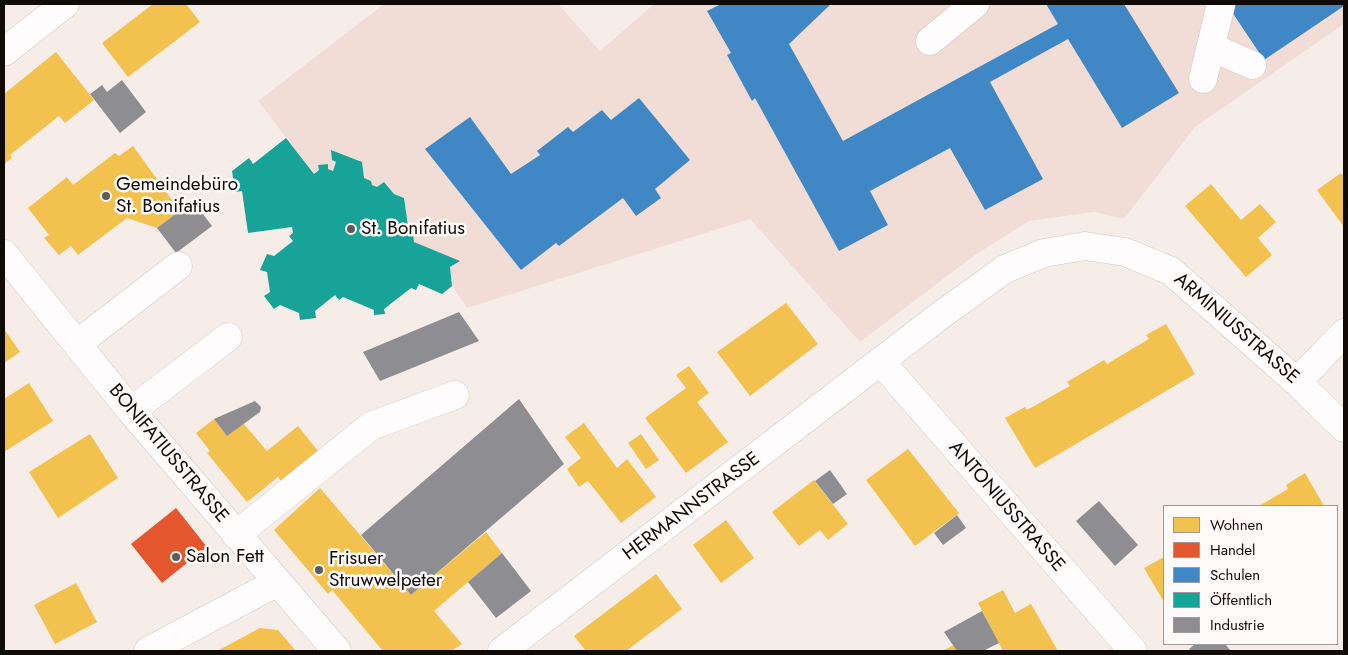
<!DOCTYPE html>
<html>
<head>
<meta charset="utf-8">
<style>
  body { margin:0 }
  #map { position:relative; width:1348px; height:655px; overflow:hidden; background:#f7ede8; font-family:Jost,sans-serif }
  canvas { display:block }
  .frame { position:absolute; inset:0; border:5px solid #110b08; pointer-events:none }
  .legend { position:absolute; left:1163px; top:505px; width:175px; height:140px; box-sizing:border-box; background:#fefaf9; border:1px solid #9f9a99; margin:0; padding:6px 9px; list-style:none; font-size:15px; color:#110b08 }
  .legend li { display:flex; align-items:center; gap:10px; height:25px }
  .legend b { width:25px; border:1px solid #9f9a99 }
</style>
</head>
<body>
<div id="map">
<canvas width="1348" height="655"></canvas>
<div class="frame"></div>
<ul class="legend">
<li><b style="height:14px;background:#f2c14e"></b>Wohnen</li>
<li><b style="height:14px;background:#e4572e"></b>Handel</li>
<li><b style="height:14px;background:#3f88c5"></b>Schulen</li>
<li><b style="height:14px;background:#17a398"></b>Öffentlich</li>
<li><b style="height:14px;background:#8d8d92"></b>Industrie</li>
</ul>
</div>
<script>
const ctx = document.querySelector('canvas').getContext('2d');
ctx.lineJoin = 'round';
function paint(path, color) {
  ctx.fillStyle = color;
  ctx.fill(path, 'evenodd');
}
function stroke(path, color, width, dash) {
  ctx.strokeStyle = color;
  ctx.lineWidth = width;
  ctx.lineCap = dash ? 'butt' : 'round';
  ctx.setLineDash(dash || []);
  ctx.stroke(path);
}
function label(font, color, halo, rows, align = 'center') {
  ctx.font = font + ' Jost,sans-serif';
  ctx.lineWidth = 5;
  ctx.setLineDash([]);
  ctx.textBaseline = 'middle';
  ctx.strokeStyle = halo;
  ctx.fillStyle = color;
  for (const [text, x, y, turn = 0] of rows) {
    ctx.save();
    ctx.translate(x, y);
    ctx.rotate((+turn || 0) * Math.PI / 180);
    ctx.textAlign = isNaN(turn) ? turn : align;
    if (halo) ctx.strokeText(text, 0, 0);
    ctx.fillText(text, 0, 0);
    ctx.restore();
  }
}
paint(new Path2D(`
  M384,4H558L600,51L654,4H1344V24L1195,127L1124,219L1094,212L1029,221L975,255L860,342L750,219L467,308L452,286L450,267L459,261L414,242L413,235L409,233L404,198L394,194L384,182L377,187L372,185L371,181L364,178L362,162L332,150V160L336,162L333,171L328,169L327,164L319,165V170L314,174L258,101Z`), '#f1ddd5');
paint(new Path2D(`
  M153,4H186L200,22L128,77L102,43Z
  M56,52L94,100L65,123L59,116L10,155L12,158L4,164V94Z
  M133,146L180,211L157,228L127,218L78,255L71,246L59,255L44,238L49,235L28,208L67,177L73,185L115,153L119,156Z
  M1341,173L1344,177V227L1317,190Z
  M1211,184L1241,220L1260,204L1276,222L1258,238L1272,255L1246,277L1185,206Z
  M786,303L818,344L750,396L717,352Z
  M1166,324L1195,374L1035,468L1005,418L1025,407L1027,410L1070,386L1067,382L1104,360L1107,364L1149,339L1146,335Z
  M4,329L20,352L4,363Z
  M689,366L709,393L697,402L728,442L686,473L645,418L686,388L676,375Z
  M29,383L53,421L4,452V399Z
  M214,419L227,436L243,423L267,451L298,426L318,451L281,481L278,477L247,502L207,453L210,451L196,433Z
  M584,423L617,468L627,459L656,497L621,523L588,481L579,487L567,469L581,458L565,437Z
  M90,434L118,478L58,518L29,472Z
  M641,434L659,460L646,469L628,443Z
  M908,449L959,513L915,546L866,480Z
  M1305,473L1324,506H1259L1288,489L1286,485Z
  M814,480L848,524L828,540L820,530L799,546L772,512Z
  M320,488L411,595L486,532L502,553L434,611L462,644L451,651H383L332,590L328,594L274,530Z
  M726,520L754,558L721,583L693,545Z
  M1164,557V602L1144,568Z
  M656,574L682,609L626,651H586L574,636Z
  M76,583L97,622L55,644L34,605Z
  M1003,590L1015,613L1031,604L1058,651H1003L978,603Z
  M260,628L278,630L296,651L219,650Z
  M953,645L957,651H942L952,646Z`), '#f2c14e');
paint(new Path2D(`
  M176,508L207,547L162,583L131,544Z`), '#e4572e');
paint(new Path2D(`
  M721,4H831L789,44L843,141L1058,24L1046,4H1124L1179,93L1122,128L1068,39L990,82L1043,179L985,210L950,148L870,191L888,225L839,251L755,98L752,101L727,55L731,53L707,11Z
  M1232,4H1344V6L1264,60L1228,6Z
  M639,98L690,160L655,189L661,198L636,216L623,198L559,246L556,243L521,270L425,149L470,117L511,174L540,155L537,151L568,127L573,132L602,110L611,120Z`), '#3f88c5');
paint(new Path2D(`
  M286,138L314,174L319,170L318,165L328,164V169L333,171L336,162L332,160L331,150L362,162L364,178L371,181L372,185L377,187L384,182L394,194L404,198L409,233L413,234L414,242L460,261L450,267L452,286L442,294L419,284L416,290L411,288L384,309L385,314L374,315V310L343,297L339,300L335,295L315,311L316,318L300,320L299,313L280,305L274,309L264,296L270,292L267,272L260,270L267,254L274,256L293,241L289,236L293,233L292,227L248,233L242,191L235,192L232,171L249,158L253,164Z`), '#17a398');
paint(new Path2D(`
  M122,80L146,112L120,133L90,94L102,85L107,92Z
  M193,201L212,226L176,253L157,228Z
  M459,312L479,341L380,381L363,352Z
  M519,399L564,464L411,595L361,535Z
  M255,401L261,407L260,412L227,436L214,419Z
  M830,470L847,494L833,504L815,481Z
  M1099,501L1138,545L1115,566L1076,521Z
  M957,515L966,528L943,545L934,533Z
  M502,553L531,591L496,618L468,582Z
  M982,611L999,643L983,651H957L944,632Z
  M1195,644H1225L1231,651H1191L1189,649Z`), '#8d8d92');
const minor = new Path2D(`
  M930,41L975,4
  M1211,47L1252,65
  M4,52L65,4
  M1203,79L1221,4
  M4,254L131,411L337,651
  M77,344L178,266
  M881,362L1133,651
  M1297,382L1344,333
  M131,411L228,337
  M236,535L371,426L455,395
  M148,651L276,583
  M502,651L941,315L1005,269L1044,253L1085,246L1125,252L1171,271L1297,382L1344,428`);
stroke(minor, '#d0c8c4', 29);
stroke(minor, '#fefcfc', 28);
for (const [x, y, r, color] of [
  [106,196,5,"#625a56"],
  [351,229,5,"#625a56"],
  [176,557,5,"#625a56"],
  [319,570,5,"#625a56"]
]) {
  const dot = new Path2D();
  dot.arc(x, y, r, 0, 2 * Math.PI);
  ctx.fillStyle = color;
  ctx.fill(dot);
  stroke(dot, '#fefaf9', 2);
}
label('19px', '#110b08', '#fefaf9', [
  ["Gemeindebüro",116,185],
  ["St. Bonifatius",116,207],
  ["St. Bonifatius",361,229],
  ["Salon Fett",186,557],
  ["Frisuer",329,559],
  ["Struwwelpeter",329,581]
], 'left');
label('19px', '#110b08', '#fefaf9', [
  ["ARMINIUSSTRASSE",1236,329,41],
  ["BONIFATIUSSTRASSE",168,454,50],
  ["HERMANNSTRASSE",692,507,-37],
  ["ANTONIUSSTRASSE",1006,507,49]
]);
</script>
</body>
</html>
